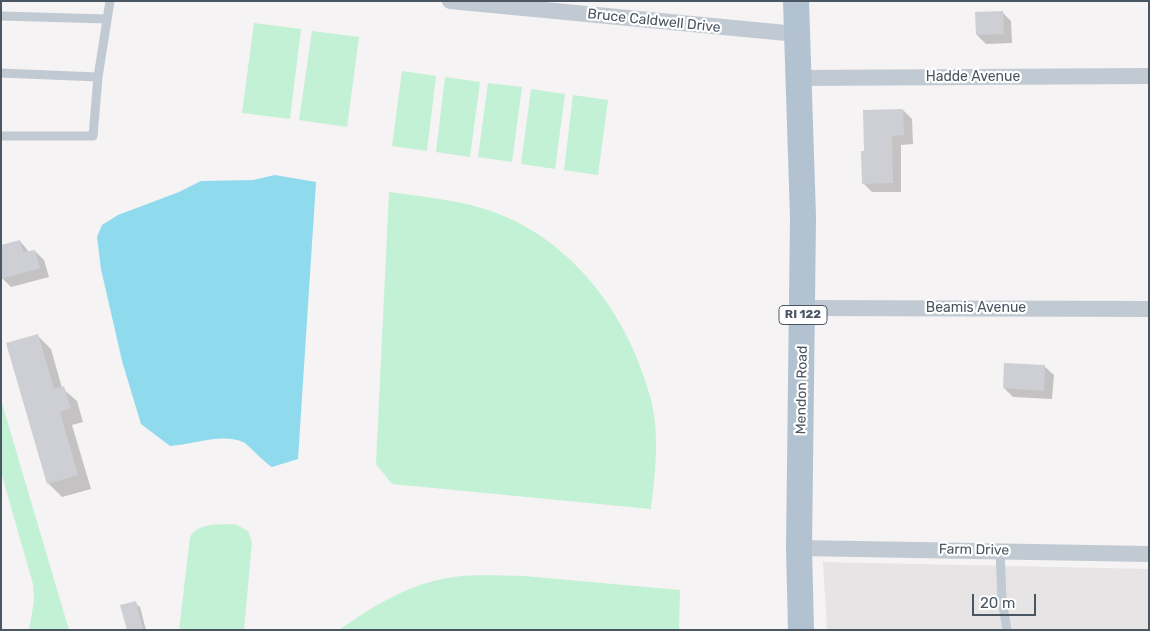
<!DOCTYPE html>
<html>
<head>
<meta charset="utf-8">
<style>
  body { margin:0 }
  #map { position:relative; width:1150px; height:631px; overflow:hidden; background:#f5f3f3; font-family:Rubik,sans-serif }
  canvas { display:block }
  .frame { position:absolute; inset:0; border:2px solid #4a5661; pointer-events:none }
  .scale { position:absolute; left:972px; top:594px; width:64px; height:22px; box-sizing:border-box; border:2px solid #4a5661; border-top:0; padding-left:6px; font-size:15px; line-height:18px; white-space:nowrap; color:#4a5661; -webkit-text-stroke:4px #fff; paint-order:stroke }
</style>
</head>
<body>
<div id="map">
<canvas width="1150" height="631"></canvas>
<div class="frame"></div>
<div class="scale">20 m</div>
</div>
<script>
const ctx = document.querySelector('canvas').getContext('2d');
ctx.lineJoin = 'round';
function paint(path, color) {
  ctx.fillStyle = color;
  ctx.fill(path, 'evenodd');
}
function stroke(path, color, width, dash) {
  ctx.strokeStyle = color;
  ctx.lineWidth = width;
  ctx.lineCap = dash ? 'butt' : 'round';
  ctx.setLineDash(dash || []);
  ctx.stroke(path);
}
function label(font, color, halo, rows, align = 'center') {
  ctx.font = font + ' Rubik,sans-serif';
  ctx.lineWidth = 4.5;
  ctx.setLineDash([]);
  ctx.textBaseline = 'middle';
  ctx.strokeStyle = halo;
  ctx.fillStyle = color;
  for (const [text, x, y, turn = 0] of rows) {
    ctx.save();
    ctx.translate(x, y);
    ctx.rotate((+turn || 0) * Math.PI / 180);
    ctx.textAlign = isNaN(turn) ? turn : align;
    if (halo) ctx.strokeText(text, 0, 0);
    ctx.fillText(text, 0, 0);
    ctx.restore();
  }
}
paint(new Path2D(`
  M823,562L1149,569V630H827Z`), '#e6e4e5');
paint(new Path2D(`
  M254,23L301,29L290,119L242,113Z
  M312,31L359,37L347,127L299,120Z
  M402,71L436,76L427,151L392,146Z
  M445,77L480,82L470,157L436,152Z
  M488,83L522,87L512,162L478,157Z
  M531,89L565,94L555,169L521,164Z
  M573,95L608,100L598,175L564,170Z
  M389,192C424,197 461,200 494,212C575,242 630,318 651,400C660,435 655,474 651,509L392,484L376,464Z
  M1,400L69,630H29L34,601L33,584L1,472Z
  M235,524L248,531L252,542L244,630H179L190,537C198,522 220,525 235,524Z
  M524,576L680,590L679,630H339C375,605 410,583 454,577C477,574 501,576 524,576Z`), '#c3f1d5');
paint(new Path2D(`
  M275,175L316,182L298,459L272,467C264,462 249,446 245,443C222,432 193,445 170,446L141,424L122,361L101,269L97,237L102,225L118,215L179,192L201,181L253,180Z`), '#90daee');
paint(new Path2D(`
  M1002,12L1011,21L1012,43L986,44L977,35Z
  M903,110L912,119L913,144L901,145V192H872L863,183L866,152Z
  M20,241L29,252L35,251L44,260L49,277L11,287L2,278Z
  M37,335L51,349L62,388L77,401L83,422L72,425L91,489L62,497L49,484L7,344Z
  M1044,366L1054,375L1052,399L1013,397L1004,388Z
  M135,603L140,607L146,630H128Z`), '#0003');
paint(new Path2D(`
  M1003,11L1004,34L976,35L975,12Z
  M903,109L904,135L892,136L893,183L862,184L861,151H864L863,110Z
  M20,240L23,252L35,250L40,268L1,279V245Z
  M38,334L54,389L64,386L71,408L60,412L78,475L47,484L6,343Z
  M1004,363L1045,365L1044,391L1003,388Z
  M136,601L143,630H127L120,605Z`), '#cdcfd5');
stroke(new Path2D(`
  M1,16L107,19
  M1,73L98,77
  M1,136H93L98,77L110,1
  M1000,550L1002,600L1007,630`), '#c1cad2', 9);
stroke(new Path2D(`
  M450,1L797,34
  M798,78L1149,76
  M803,308L1149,309
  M799,548L1149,554`), '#c1cad2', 16);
stroke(new Path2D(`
  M796,1L803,217L799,548L801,630`), '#b3c2d1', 26);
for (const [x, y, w] of [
  [803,315,48]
]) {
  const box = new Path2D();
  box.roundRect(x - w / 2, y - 9.5, w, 19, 4);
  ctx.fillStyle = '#fff';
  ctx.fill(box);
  stroke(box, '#4a5661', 1);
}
label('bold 12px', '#4a5661', null, [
  ["RI 122",803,315]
]);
label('14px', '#4a5661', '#fff', [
  ["Bruce Caldwell Drive",654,21,6],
  ["Hadde Avenue",973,77],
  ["Beamis Avenue",976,308],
  ["Mendon Road",802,390,-89],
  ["Farm Drive",974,550,1]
]);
</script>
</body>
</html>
